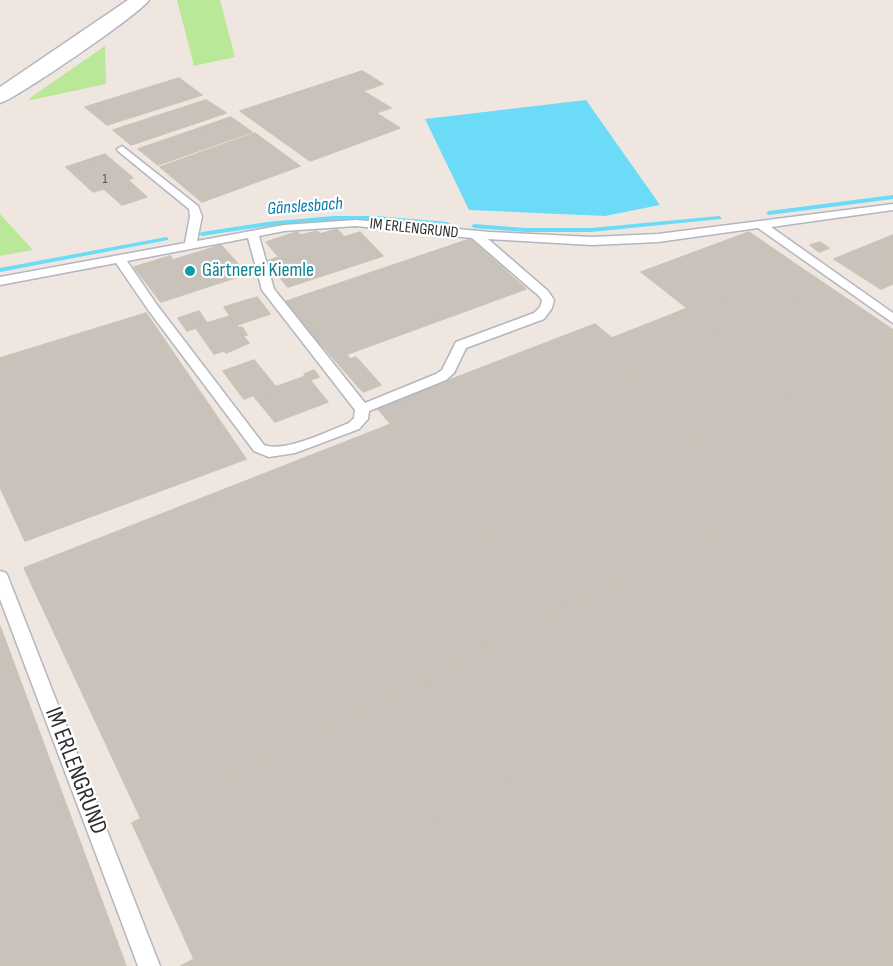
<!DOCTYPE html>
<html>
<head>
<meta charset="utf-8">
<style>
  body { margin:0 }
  canvas { display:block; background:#efe7df }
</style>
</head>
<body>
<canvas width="893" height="966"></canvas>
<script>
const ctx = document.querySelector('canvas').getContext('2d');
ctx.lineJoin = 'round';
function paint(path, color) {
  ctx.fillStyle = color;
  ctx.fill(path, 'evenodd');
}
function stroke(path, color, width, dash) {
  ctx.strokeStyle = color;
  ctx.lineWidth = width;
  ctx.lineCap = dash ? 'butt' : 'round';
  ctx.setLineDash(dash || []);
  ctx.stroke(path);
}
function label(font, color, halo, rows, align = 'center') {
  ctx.font = font + ' "Sofia Sans Condensed",sans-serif';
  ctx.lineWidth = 4.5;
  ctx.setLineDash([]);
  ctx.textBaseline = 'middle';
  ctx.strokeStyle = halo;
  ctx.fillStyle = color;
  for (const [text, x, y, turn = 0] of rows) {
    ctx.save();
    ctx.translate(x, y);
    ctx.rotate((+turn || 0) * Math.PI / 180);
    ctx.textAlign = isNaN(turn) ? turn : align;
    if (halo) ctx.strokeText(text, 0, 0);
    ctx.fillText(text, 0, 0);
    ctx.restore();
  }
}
paint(new Path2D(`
  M177,0H220L235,57L194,66Z
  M105,46L106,84L27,101L34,95Z
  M0,214L33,250L0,256Z`), '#b9e998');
paint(new Path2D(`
  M586,100L660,205L605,216L469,210L425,119Z`), '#6bdbf8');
paint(new Path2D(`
  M893,195V199L769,215L766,213L769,211Z
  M333,216H377L447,222L450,224L447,226C416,223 385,220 354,220C303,220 252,228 202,236L198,234L202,232L267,222Z
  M719,216L722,218L721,219L591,232H525L474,228L471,226L474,224L525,228H591Z
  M166,237L168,238V240L0,272V268Z`), '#6bdbf8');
const building = new Path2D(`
  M362,71L383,84L363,91L391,108L376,113L400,128L310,161L240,111Z
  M179,78L202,95L107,125L85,107Z
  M206,100L226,113L131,145L113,130Z
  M231,117L252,132L158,165L138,149Z
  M255,133L300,166L202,202L160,167Z
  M105,154L133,178L128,180L147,197L122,205L104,189L93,192L66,167Z
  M337,229L344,237L360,232L383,256L288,287L266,261L279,257L266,242L297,232L301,235L317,231L320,234Z
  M749,232L797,265L687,308L641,272Z
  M893,235V284L881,289L834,259Z
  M470,239L526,289L334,359L284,302Z
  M820,242L829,248L819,252L810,245Z
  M221,245L247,274L161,302L134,267L170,256L173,260Z
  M797,265L834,290L646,367L652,372L631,381L574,332L595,324L612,338Z
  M834,290L893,330V355L700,442L631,381L652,372L646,367Z
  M257,297L270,314L237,325L239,328L242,327L247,335L243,336L249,343L226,353L224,351L214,354L196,328L187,331L178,318L199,311L207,323L230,316L224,307Z
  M146,313L246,459L25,541L0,487V358Z
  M574,332L700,442L489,537L377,408Z
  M346,354L350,359L356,357L381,385L363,392L334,359Z
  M893,355V449L557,615L489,537Z
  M254,360L276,387L244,399L223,371Z
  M314,370L319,377L310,380L328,402L275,422L253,395L306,376L304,374Z
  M391,424L557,615L141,819L24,568Z
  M893,449V576L194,959L132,823Z
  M893,576V966H181L194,959Z
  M0,626L126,966H0Z`);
paint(building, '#c8c2ba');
stroke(building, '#cbc3b8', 1.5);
const service = new Path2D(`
  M122,146L198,206L202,216L197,241L284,225L356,220L490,232L592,237L658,234L893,204V210L771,227L893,313V323L758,228L658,242L592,245L488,239L548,291L554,300L552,308L544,319L466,348L454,373L446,380L369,411L368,419L359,429L295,453L269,457L254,451L149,311L116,263L0,285V277L185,243L190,216L189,209L118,151L117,149ZM356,226L472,238L539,296L542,300L540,307L534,313L456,342L442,370L436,374L365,403L274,289L259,236L284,231ZM248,238L262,290L355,410L354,418L349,423C328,431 285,453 264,445L157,305L127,261Z
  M0,571L6,573L8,577L160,966H138L0,599Z`);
const secondary = new Path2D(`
  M128,0H149C140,14 17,98 0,103V87Z`);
stroke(service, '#b3b6c1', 3);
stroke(secondary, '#b3b6c1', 3);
paint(service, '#fff');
paint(secondary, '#fff');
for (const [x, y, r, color] of [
  [190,271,6,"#0f9aa8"]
]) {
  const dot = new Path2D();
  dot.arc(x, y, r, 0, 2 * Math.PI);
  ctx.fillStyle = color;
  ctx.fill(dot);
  stroke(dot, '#fff', 2);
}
label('14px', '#545250', null, [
  ["1",105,179]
]);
label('16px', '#2d2d2d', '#fff', [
  ["IM ERLENGRUND",414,229,6]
]);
label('italic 18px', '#047caa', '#fff', [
  ["Gänslesbach",305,207,-4]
]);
label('20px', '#0d838f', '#fff', [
  ["Gärtnerei Kiemle",202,271]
], 'left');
label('24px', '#2d2d2d', '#fff', [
  ["IM ERLENGRUND",75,771,69]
]);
</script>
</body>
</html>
